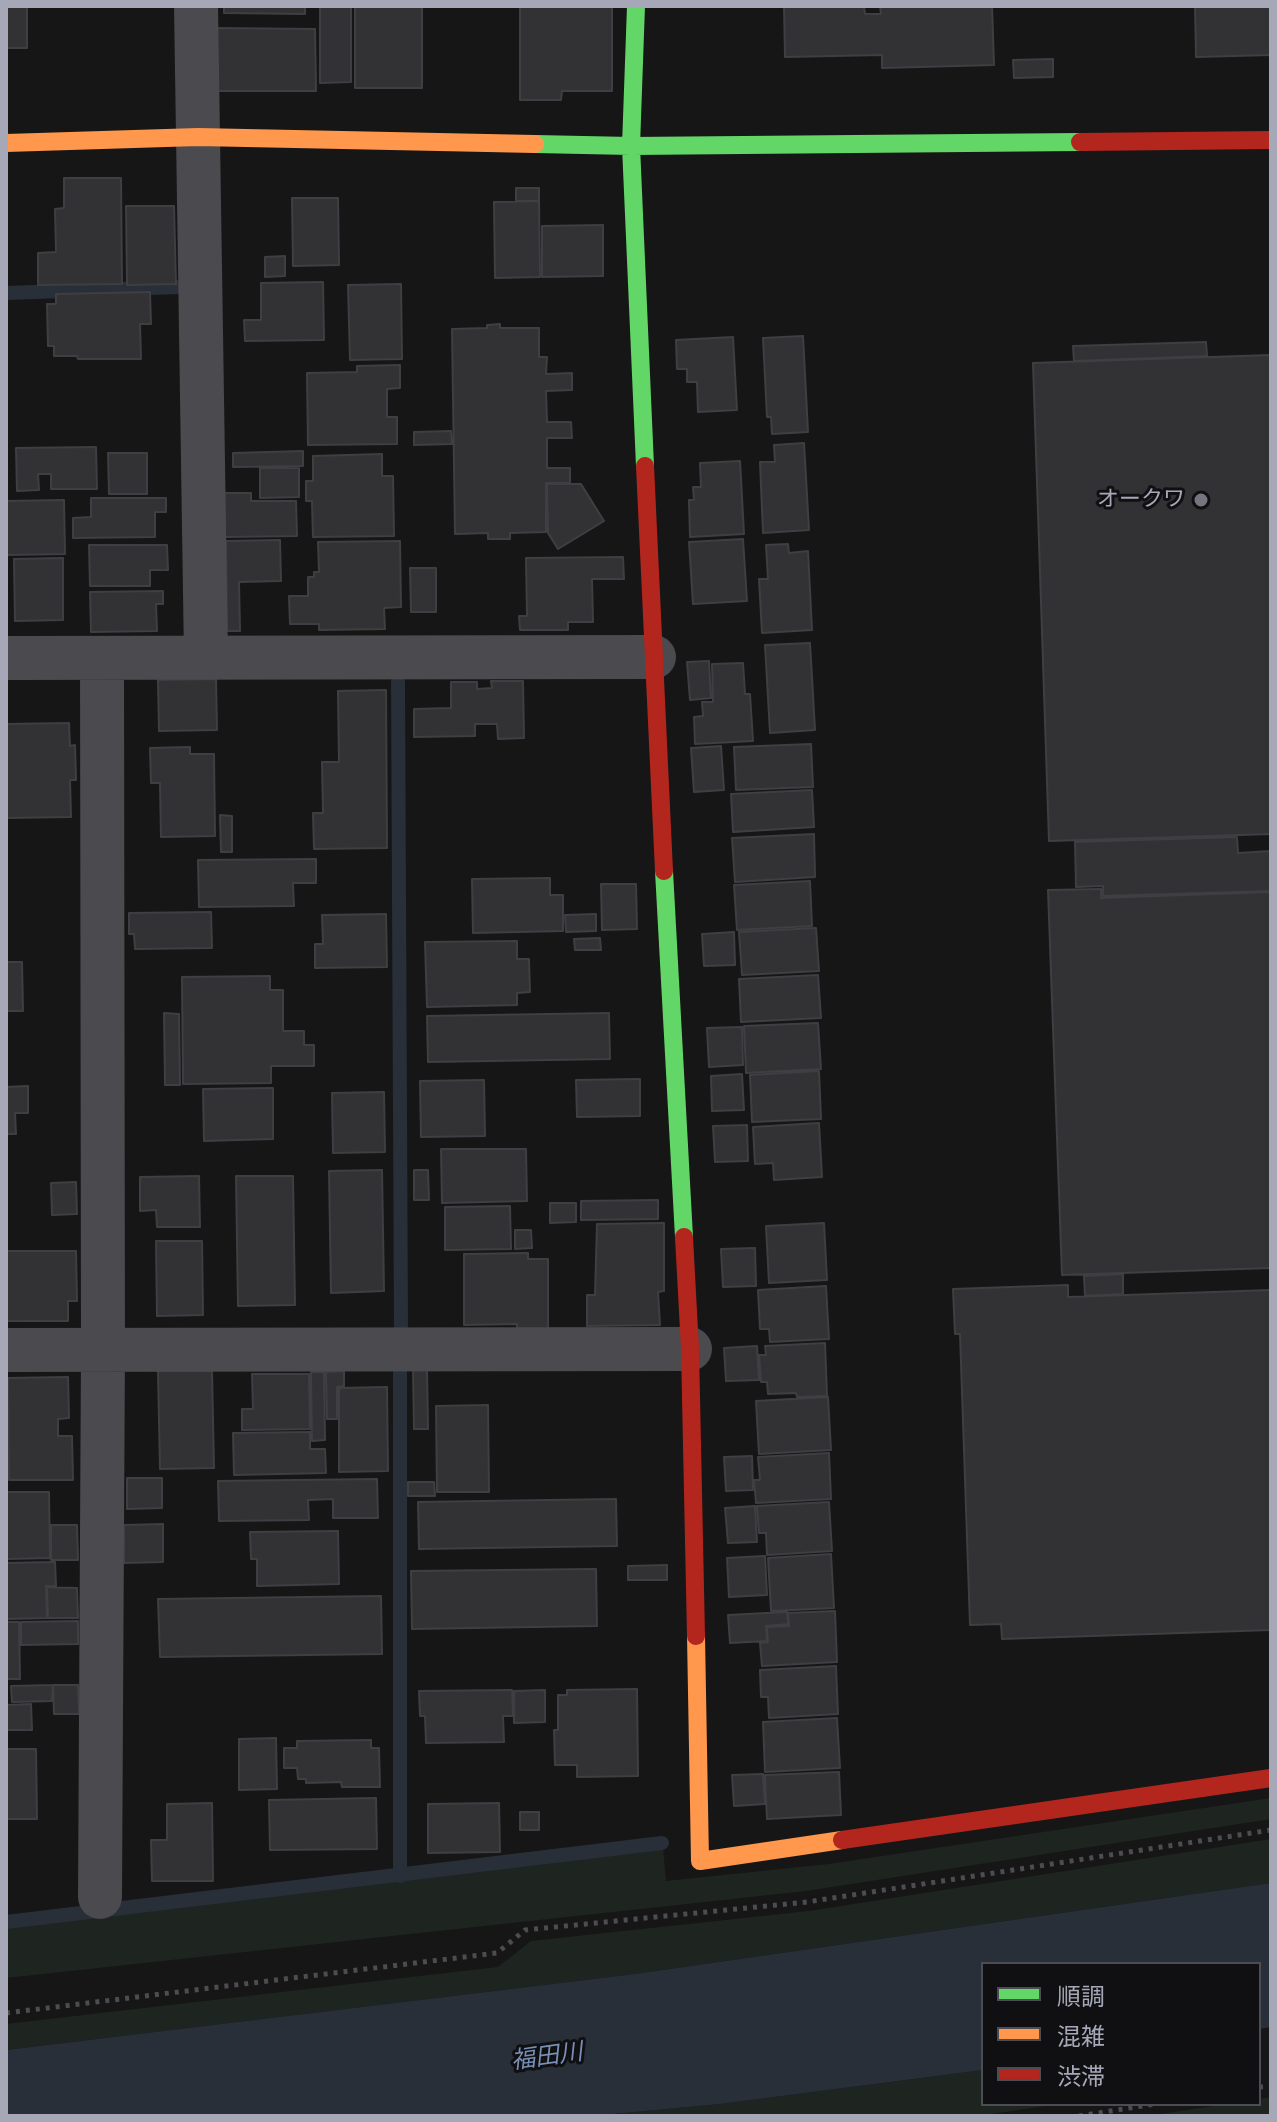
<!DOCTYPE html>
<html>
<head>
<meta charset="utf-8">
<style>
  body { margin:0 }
  #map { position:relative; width:1277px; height:2122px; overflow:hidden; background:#161616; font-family:"PT Sans","Noto Sans JP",sans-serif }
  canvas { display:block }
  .frame { position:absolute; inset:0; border:8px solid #a6a8b8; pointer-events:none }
  .legend { position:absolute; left:981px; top:1962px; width:280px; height:144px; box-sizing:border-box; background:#101012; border:2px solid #4c4d54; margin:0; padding:10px 14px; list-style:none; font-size:24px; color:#a6a8b8 }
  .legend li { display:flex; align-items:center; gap:16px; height:40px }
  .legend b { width:40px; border:2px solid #4c4d54 }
</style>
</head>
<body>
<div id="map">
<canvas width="1277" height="2122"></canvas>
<div class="frame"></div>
<ul class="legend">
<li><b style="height:10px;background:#63d668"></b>順調</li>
<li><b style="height:10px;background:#ff974d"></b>混雑</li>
<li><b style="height:10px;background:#b3261e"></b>渋滞</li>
</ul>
</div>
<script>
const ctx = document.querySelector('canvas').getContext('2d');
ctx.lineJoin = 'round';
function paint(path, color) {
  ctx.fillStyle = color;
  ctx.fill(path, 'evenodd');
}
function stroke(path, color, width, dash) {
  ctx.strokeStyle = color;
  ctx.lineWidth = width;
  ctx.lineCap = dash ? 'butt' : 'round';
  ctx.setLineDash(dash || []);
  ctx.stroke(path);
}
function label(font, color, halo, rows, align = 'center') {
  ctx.font = font + ' "PT Sans","Noto Sans JP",sans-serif';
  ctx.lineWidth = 6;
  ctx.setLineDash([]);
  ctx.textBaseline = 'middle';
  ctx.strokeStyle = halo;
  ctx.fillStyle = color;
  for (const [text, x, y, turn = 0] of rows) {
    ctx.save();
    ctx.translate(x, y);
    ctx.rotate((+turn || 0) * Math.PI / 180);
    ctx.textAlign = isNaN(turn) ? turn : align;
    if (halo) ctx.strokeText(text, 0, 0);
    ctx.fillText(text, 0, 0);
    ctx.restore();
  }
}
paint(new Path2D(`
  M1271,1798V1819L806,1891L6,1978V1926L663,1847L666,1881L829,1864Z
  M1271,1839V1883L635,1974L6,2050V2024L498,1967L531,1941L809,1911Z
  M983,2070V2104H1058L979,2116H592L720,2104Z
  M1271,2097V2116H1148L1226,2104H1259V2099Z`), '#1e2520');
paint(new Path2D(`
  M1271,1883V2027L1259,2029V1964H983V2070L720,2104L592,2116H6V2050L635,1974Z`), '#282f39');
stroke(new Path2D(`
  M6,293L179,287
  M398,681L401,1329
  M400,1371V1876
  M6,1922L662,1843`), '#282f39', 14);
const building = new Path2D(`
  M6,6H27V48H6Z
  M224,6H305V14L224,13Z
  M320,6H351V82L320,83Z
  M355,6H422V88H355Z
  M520,6H612V91H562L561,100H520Z
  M784,6H864L865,14H881L880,6H992L994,65L882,68V55L785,57Z
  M1195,6H1271V55L1196,57Z
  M215,28L315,29L316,91H216Z
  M1053,59V77L1014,78L1013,60Z
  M64,178H121L122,284L38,285V253L56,252L55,209L64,208Z
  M516,188H539V201H516Z
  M292,198H338L339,265L293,266Z
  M539,201L540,277L495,278L494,202Z
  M126,206H174L176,284L127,285Z
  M603,225V276L542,277V226Z
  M285,256V276L265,277V257Z
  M323,282L324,340L245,341L244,320H261V283Z
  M401,284L402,359L350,360L348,285Z
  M150,292L151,324H140L141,359H78L77,356H54V346H48L47,304H56V294Z
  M500,324V328H539V357H547L546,374L572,373V390L546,391L547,422H571L572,438H547V468H570V483H546V532L510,533V539H488V533L455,534L452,329L487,328V325Z
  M803,336L808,432L772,434L771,417H767L763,338Z
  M733,337L737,410L698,412L697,382H687V369H677L676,340Z
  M1206,342L1207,356L1074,361L1073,346Z
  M1271,355V834L1049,841L1033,363Z
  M400,365V388L387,389V417H397V444L308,445L307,373L357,372V366Z
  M451,431L452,444L414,445V432Z
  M804,443L809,530L763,533L760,462H775L774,445Z
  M96,447L97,489H51V474H38L39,490L17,491L16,448Z
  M303,451V466L233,467V453Z
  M108,453H147V494H109Z
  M382,454V476H393L394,536L313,537L312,501H306V481H313V456Z
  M740,461L744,534L690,537L689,500H694L693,487H701L700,463Z
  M260,468H299V497L260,498Z
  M547,484H581L604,521L558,549L548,533Z
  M224,493H251V501H296L297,536L225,537Z
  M91,498H166V512H155V537L73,538V518L91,517Z
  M64,500L65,554L6,555V501Z
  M743,539L747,601L693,604L689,542Z
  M280,540L281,581L239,582L240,631H227L226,541Z
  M400,541L401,607L384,608L385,629L319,630V624H290L289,596H308V577H314V572H319L318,542Z
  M788,544L789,553L808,551L812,630L762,633L759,579H768L766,545Z
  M89,545H167L168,570H150V586H90Z
  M623,557L624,579H592L593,622H568V630H520L519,616H527L526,558Z
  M63,558V620L15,621L14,559Z
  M410,568H436V612H411Z
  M163,591V604H156L157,631L91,632L90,592Z
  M810,643L815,730L770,733L765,645Z
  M709,661L711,698L690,700L687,662Z
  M743,663L745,694H750L753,741L695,744L694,717L703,716L702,702H713L712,664Z
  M216,679L217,730L159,731L158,680Z
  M491,681H523L524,738L498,739L497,724H475V736L414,737V709L451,708V682H477V689L492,688Z
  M386,690L387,848L314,849L313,813H323L322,762H339L338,691Z
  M69,723L70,746L75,745L76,780H70L71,817L6,818V724Z
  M811,744L813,787L736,790L734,747Z
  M721,746L724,790L694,792L691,748Z
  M190,747V754H214L215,836L161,837L160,783H151L150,748Z
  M812,790L814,827L733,832L731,794Z
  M220,815L232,816V852H221Z
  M814,834L815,877L735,882L732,838Z
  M1237,837L1238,853L1271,851V891L1103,896V886L1076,887L1075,842Z
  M316,859V883H293L294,906L199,907L198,860Z
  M550,878V895H563V931L473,933L472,879Z
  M810,881L812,926L737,930L734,885Z
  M601,884H636L637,929L602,930Z
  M1101,889V898L1271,892V1268L1062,1275L1048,890Z
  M211,912L212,948L135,949L134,934H129V913Z
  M386,914L387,967L315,968V944H323L322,915Z
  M596,914V931L566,932L565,915Z
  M816,928L819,971L742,975L739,932Z
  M734,932L735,965L704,966L702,934Z
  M600,938L601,950H575L574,939Z
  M517,941V959H529L530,992L517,993V1005L427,1007L425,942Z
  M6,962H22L23,1011H6Z
  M818,975L821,1018L741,1022L739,979Z
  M270,976V990H283V1031H304V1045H314V1066H271V1083L183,1084L182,977Z
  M164,1013L179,1014L180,1085H165Z
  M609,1013L610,1059L428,1062L427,1016Z
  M818,1023L821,1069L746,1073L744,1026Z
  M742,1027L743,1065L709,1067L707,1028Z
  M819,1071L821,1119L752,1122L750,1075Z
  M742,1074L744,1110L712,1111L711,1076Z
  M640,1079V1116L577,1117L576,1080Z
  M484,1080L485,1136L421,1137L420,1081Z
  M28,1086V1113H15L16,1134H6V1087Z
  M273,1088V1139L204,1141L203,1089Z
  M384,1092L385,1152L333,1153L332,1093Z
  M819,1123L822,1177L774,1180L773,1163L755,1164L753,1127Z
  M747,1125L748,1161L715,1162L713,1126Z
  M441,1149H526L527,1201L442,1203Z
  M382,1170L384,1291L331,1293L329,1171Z
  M414,1170H428L429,1200H414Z
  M199,1176L200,1227H157L156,1210L140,1211V1177Z
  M236,1176H293L295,1305L238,1306Z
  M76,1182L77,1214L52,1215L51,1183Z
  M658,1200V1219L581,1220V1201Z
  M550,1203H576V1222L550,1223Z
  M510,1206L511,1249L445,1250V1207Z
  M664,1223V1291L658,1292L660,1325L587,1326V1295H595L597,1224Z
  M824,1223L827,1280L769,1283L766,1226Z
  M515,1230H531L532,1248L515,1249Z
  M156,1241H202L203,1315L157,1316Z
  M755,1248L756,1286L723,1287L721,1249Z
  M6,1251H76L77,1301H68V1321H6Z
  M528,1253V1259H548V1332L517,1333V1324L464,1325V1254Z
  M1123,1274V1294L1085,1296L1084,1276Z
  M1068,1285V1297L1271,1290V1630L1002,1639L1001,1624L970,1625L960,1334H955L953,1289Z
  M826,1286L829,1339L770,1342L769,1329H760L758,1290Z
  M825,1343L827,1396L797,1397L796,1393L768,1394L767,1382H761L759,1355H766L765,1346Z
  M757,1346L759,1380L726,1381L724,1348Z
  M413,1367H427L428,1429H414Z
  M158,1371H212L214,1468L160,1469Z
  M344,1371V1386L337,1387V1419H327L326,1372Z
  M311,1372H324L325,1440L312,1441Z
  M252,1374H309L310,1429L242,1430V1409H253Z
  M68,1377L69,1418L58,1419V1436H72L73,1480H9L8,1378Z
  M387,1387L388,1471L339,1472V1388Z
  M828,1397L831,1450L759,1454L756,1401Z
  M488,1405L489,1492H437L436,1406Z
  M310,1432V1449H325L326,1473L234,1475L233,1433Z
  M829,1453L831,1499L756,1503L754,1480H760L758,1457Z
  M752,1456L753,1490L726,1491L724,1457Z
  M127,1478H162V1508L127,1509Z
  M377,1479L378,1518H333V1499L308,1500L309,1520L219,1521L218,1481Z
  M408,1482H434L435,1496H408Z
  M6,1492H49L50,1558L6,1559Z
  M616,1499L617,1546L419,1549L418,1502Z
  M829,1502L832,1551L767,1555L766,1533H759L757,1506Z
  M755,1506L757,1542L728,1543L725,1508Z
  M163,1524V1562L124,1563V1525Z
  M51,1525H77L78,1560H51Z
  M338,1531L339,1584L257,1586V1559H251L250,1532Z
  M831,1554L834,1608L771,1611L768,1558Z
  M765,1556L767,1595L729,1597L727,1558Z
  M55,1562L56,1586H46L47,1618L6,1619V1563Z
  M667,1565V1580H628V1566Z
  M596,1569L597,1626L412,1629L411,1571Z
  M47,1587L77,1588L78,1618H48Z
  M381,1596L382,1654L160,1657L158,1599Z
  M835,1611L837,1662L762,1666L760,1643L768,1642L767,1627L789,1626L788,1613Z
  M787,1612L788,1624L766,1626L767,1641L730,1643L728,1615Z
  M78,1621V1644L21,1645V1622Z
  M6,1622H19L20,1679H6Z
  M836,1666L838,1714L769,1718L768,1697H761L760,1670Z
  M53,1685L52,1701L12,1702L11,1686Z
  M53,1685H78L79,1714H54Z
  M637,1689L638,1776L577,1777V1765H555L554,1730H558V1695H567V1690Z
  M512,1690L513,1716H503L504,1742L426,1743L425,1716H420L419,1691Z
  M545,1690V1722L514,1723V1691Z
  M31,1704L32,1730H7L6,1740V1705Z
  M837,1718L840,1768L765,1772L763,1722Z
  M276,1738L277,1789L239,1790V1739Z
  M371,1740V1748H379L380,1787H342L341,1782L306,1783V1779H298L297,1768H284V1748H297V1741Z
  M6,1749H36L37,1819H6Z
  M839,1772L841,1815L767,1819L765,1775Z
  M763,1774L765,1804L734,1806L732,1775Z
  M376,1798L377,1849L270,1850L269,1800Z
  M212,1803L213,1881H152L151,1840H167V1804Z
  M499,1803L500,1852L428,1853V1804Z
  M520,1812H539V1830H520Z`);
paint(building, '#323234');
stroke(building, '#3f3e42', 2);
stroke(new Path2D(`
  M6,2013L497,1953L525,1930L807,1902L1271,1830
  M1259,2087L1271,2086
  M1079,2116L1155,2104`), '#4c4c51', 5, [4, 6]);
stroke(new Path2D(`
  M196,6L206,658
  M6,658L654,657
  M6,1350L690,1349
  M100,1897L103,1350L102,658`), '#4a4a4f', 44);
stroke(new Path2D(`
  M636,6L631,146L645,466
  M535,144L631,146L1080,142
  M664,871L684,1237`), '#63d668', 18);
stroke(new Path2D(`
  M6,143L198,137L535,144
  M696,1636L700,1861L842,1840`), '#ff974d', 18);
stroke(new Path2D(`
  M1080,142L1271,140
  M645,466L664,871
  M684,1237L690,1349L696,1636
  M842,1840L1271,1778`), '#b3261e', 18);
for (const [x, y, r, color] of [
  [1201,500,8,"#74757f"]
]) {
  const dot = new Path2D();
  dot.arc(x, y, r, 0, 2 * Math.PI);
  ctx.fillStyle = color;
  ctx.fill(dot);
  stroke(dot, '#101012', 3);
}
label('22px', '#a6a8b8', '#101012', [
  ["オークワ",1185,500]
], 'right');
label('italic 24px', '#7a8fb6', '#101012', [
  ["福田川",547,2057,-8]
]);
</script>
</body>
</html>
